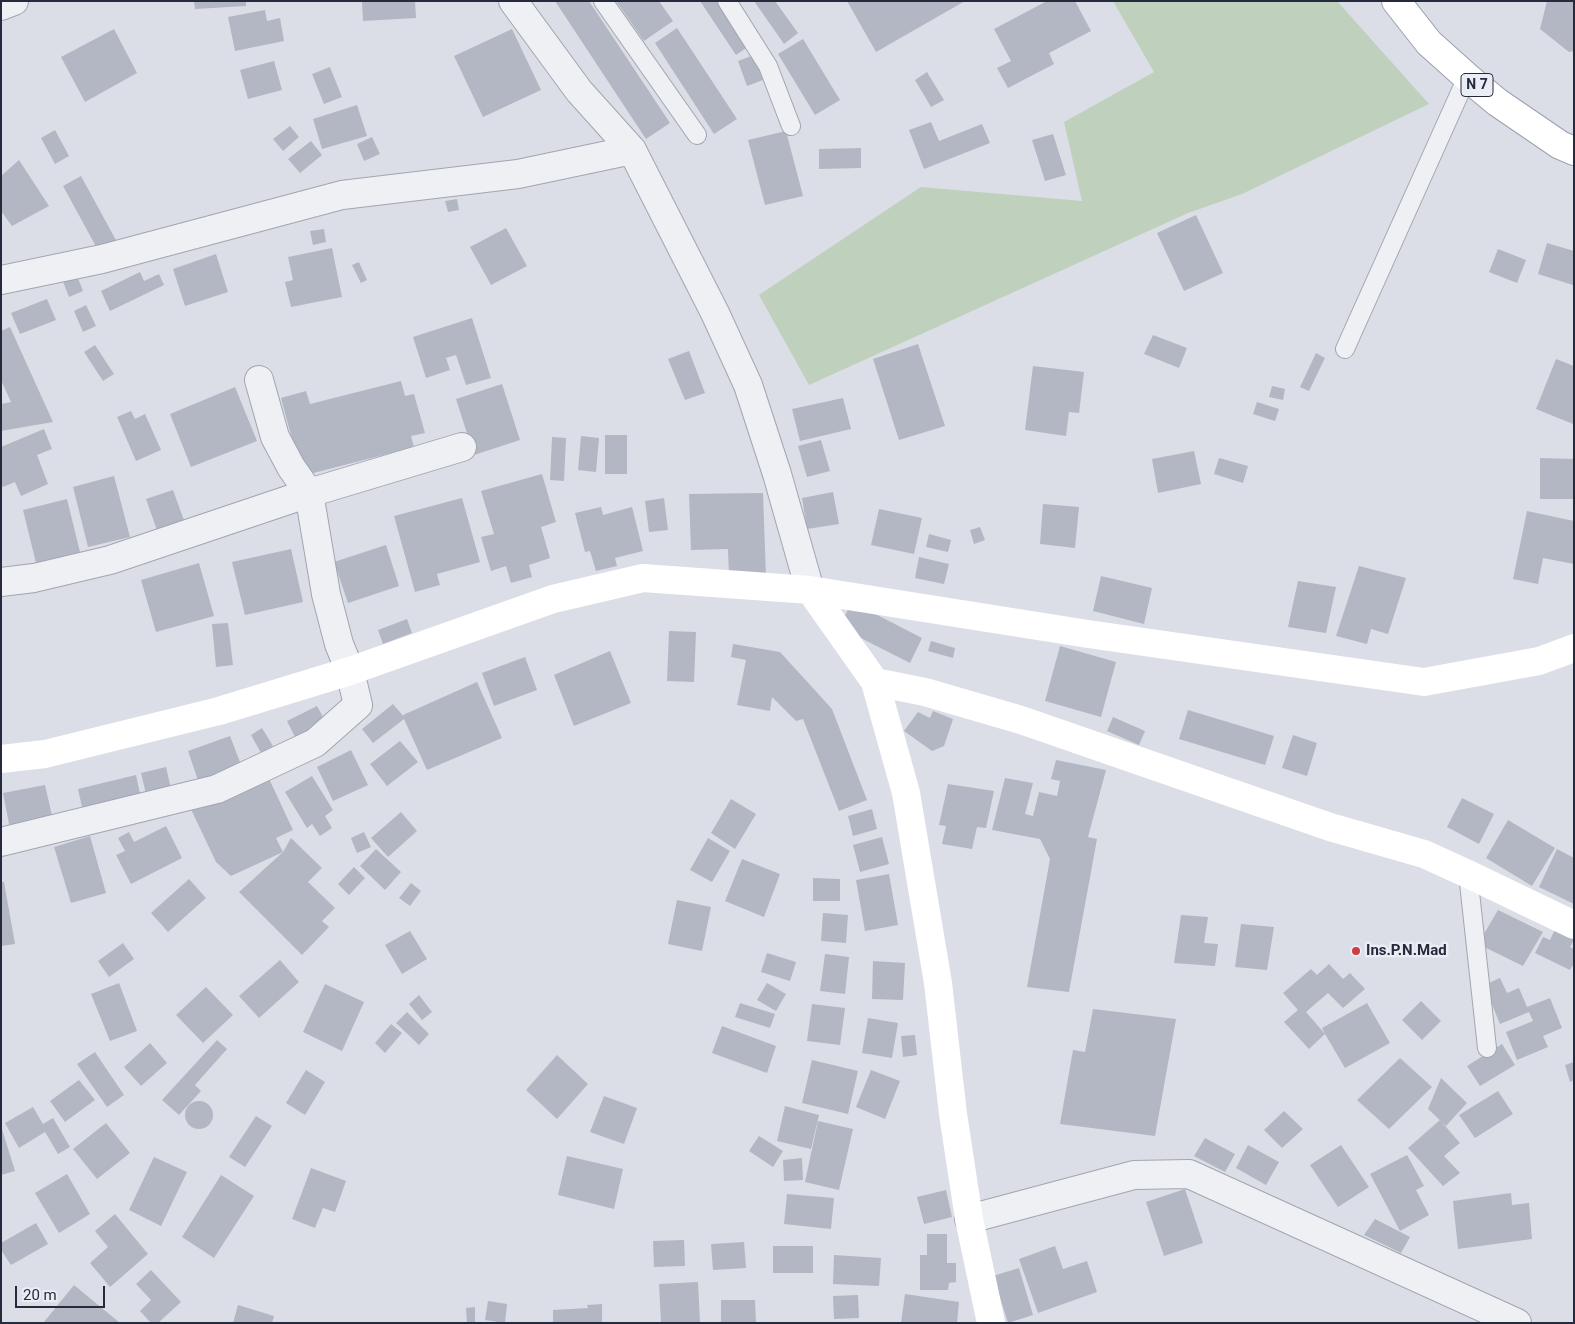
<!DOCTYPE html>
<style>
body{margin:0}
#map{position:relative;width:1575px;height:1324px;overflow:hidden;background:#dbdee6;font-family:Roboto,sans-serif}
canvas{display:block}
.frame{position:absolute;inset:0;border:2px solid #252b3c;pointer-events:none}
.scale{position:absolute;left:15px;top:1286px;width:90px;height:22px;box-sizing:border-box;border:2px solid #252b3c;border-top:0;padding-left:6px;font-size:15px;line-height:18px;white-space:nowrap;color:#252b3c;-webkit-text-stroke:4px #ebedf4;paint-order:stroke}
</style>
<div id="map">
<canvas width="1575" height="1324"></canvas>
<div class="frame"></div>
<div class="scale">20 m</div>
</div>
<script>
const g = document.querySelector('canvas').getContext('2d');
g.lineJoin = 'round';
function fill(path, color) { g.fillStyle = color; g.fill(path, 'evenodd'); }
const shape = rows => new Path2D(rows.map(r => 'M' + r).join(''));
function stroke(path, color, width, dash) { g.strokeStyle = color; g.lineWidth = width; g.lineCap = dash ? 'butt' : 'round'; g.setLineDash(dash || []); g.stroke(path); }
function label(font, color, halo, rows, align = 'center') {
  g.font = font + ' Roboto,sans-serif'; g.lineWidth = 5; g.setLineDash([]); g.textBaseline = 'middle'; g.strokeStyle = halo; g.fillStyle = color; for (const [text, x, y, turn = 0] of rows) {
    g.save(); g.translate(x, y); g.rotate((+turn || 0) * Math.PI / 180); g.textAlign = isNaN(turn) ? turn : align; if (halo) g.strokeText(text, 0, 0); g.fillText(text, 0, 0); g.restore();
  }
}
const green = shape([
 [1113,1,1337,1,1429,104,1242,194,1188,213,809,385,759,295,921,187,1082,201,1064,122,1154,72]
]);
const building = shape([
 [194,1,246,1,246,6,195,9],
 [362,1,415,1,416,18,363,21],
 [555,1,589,1,670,123,646,139],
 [616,1,659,1,673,21,644,41],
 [700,1,719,1,749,46,736,55],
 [754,1,775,1,798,33,784,44],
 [847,1,965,1,876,52],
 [1047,1,1075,1,1091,31,1049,53,1054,64,1008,88,997,68,1011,61,994,29],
 [1547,1,1574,1,1574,51,1569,52,1540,29],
 [265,10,267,21,280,18,284,41,235,51,228,17],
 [677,28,737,119,714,134,655,43],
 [114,29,137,73,85,102,61,57],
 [512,29,541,90,483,117,454,56],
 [803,39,840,100,815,115,778,54],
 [754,55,763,80,747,86,738,61],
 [274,61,282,90,248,99,240,70],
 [330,67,342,97,324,104,312,74],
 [927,72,944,100,931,107,915,80],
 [357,105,367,136,322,149,313,119],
 [931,122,939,141,982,124,990,143,924,169,909,130],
 [290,126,299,137,283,151,273,139],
 [55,130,69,156,55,164,41,138],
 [786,131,803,196,765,205,748,140],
 [1053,134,1066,175,1045,181,1032,140],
 [372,137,380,154,364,161,357,144],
 [311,141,322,155,300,173,288,159],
 [861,148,861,168,819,169,819,149],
 [19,160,49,206,12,226,1,211,1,176],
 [81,176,117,242,99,252,63,186],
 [457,199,459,210,448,212,445,201],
 [1196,215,1223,273,1184,291,1157,233],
 [506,228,527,266,491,285,470,247],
 [324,229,326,242,313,245,310,231],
 [1547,243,1574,251,1573,285,1538,274],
 [332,248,342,297,291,307,285,282,293,280,288,257],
 [1498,249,1526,260,1517,283,1489,272],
 [216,254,228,292,185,306,173,269],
 [359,262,367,280,361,283,352,265],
 [140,272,144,281,159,274,164,285,110,311,101,291],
 [76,273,83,291,69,297,62,279],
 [47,299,56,320,20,334,11,313],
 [86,305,96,326,83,332,74,311],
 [472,318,491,378,466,385,456,355,446,358,450,370,426,378,413,337],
 [10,327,53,422,1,431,1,404,11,402,1,380,1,331],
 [1153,335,1187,348,1179,368,1144,354],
 [918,344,945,426,899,440,873,359],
 [95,345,114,374,103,381,84,352],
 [689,351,705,393,685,400,668,359],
 [1316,353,1325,358,1309,391,1300,387],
 [1556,359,1574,366,1573,424,1536,409],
 [1033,366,1084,372,1079,413,1069,412,1066,436,1025,430],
 [401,381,405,396,414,394,425,433,411,436,414,447,302,476,281,398,306,391,310,404],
 [502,384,520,440,474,455,456,399],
 [1272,386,1285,389,1283,400,1269,397],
 [235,387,257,441,191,467,170,414],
 [843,398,851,429,800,441,792,409],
 [1257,402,1279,409,1275,421,1253,414],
 [131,411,135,419,145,414,161,450,136,461,117,417],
 [44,429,52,449,37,455,48,484,21,496,15,482,3,487,1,483,1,447],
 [605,435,627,435,627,474,605,474],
 [581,436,599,438,596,472,578,470],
 [552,437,566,438,564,481,550,480],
 [821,440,830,471,807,477,798,446],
 [1194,451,1201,484,1158,493,1152,459],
 [1219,458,1248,466,1243,483,1214,474],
 [1540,458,1574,459,1574,499,1540,499],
 [542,474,556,522,541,527,550,558,529,565,532,577,511,583,506,566,491,571,481,537,494,534,481,491],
 [114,476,130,537,88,547,73,487],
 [173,490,185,523,158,533,146,499],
 [833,492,839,524,807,529,802,498],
 [763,493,766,577,729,577,728,549,691,550,689,494],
 [462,498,480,562,437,574,440,585,415,592,394,516],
 [664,498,668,530,649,532,645,501],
 [67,499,80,552,36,563,23,510],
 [1043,504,1079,507,1075,548,1040,544],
 [601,507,603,515,632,507,643,551,615,558,617,566,596,571,590,551,585,552,575,513],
 [879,509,922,518,914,554,871,545],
 [1527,511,1574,521,1574,564,1543,558,1538,584,1513,579],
 [980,527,985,540,974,544,970,530],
 [929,534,951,540,948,552,926,547],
 [386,545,399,586,348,603,334,562],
 [291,549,303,602,245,615,232,562],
 [919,557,949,564,944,584,915,578],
 [199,563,214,616,156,632,141,580],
 [1359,566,1406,578,1388,634,1371,629,1367,644,1336,636],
 [1101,576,1152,588,1144,624,1093,611],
 [1298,581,1336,587,1326,633,1288,627],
 [852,602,922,638,910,663,839,627],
 [407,619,412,633,383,644,378,630],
 [228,623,233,665,216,667,212,624],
 [669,631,696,632,694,682,667,681],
 [931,641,955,648,953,658,928,651],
 [733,644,780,652,832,709,867,800,839,811,803,719,796,721,772,697,770,711,737,705,746,660,731,657],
 [1060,646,1116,662,1101,717,1045,701],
 [610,651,631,703,574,726,554,675],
 [525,657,537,690,494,706,482,673],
 [477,682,502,738,427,770,404,719,373,743,362,729,393,704,404,717,403,715],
 [317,706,328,726,297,741,287,721],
 [1188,710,1274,736,1265,765,1179,739],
 [933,711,953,719,944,746,932,751,904,731,918,712,930,718],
 [1113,717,1145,731,1139,745,1107,731],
 [262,728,273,746,261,753,251,735],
 [1293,735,1317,743,1307,776,1282,768],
 [230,736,243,770,200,786,188,751],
 [400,741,418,762,387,786,370,764],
 [351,750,368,785,333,801,317,767],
 [1056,760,1106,770,1088,837,1097,839,1069,992,1027,987,1050,859,1040,839,992,830,1005,778,1033,783,1025,814,1033,816,1039,792,1057,796,1060,781,1051,779],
 [166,767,172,793,147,798,141,773],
 [264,768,293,830,276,838,283,852,291,838,322,868,308,882,335,908,322,921,329,927,302,955,239,892,283,852,231,876,216,862,188,803],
 [136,775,142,803,84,816,78,789],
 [312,776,333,810,325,816,332,828,320,836,312,824,307,828,285,792],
 [948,784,994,791,986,828,977,827,972,849,942,844,946,826,939,825],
 [45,785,53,820,10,829,3,793],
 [1462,798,1494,814,1479,844,1447,827],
 [731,799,756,814,735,849,711,833],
 [872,809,877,829,853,836,848,816],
 [401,812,417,831,388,857,371,838],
 [1508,820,1555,848,1532,886,1486,858],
 [166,826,182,858,131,884,116,855,125,851,118,838,129,832,134,842],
 [364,832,371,847,357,853,351,838],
 [90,836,106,893,71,903,54,847],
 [882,837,889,864,860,872,853,845],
 [708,838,730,851,712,882,690,870],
 [376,849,401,872,385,890,360,866],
 [1557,849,1574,858,1574,904,1539,887],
 [742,859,780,874,764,917,725,901],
 [354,867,365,878,349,895,338,884],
 [889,874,898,925,865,931,856,880],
 [813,878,840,879,840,901,813,901],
 [189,879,206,898,168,932,151,913],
 [1,882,4,882,15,944,1,946],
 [411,883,421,891,410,906,399,898],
 [677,900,711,907,702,951,668,944],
 [1498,910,1543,932,1523,966,1478,944],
 [823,913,848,915,846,943,821,941],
 [1181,915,1208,917,1204,943,1218,944,1215,966,1174,963],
 [1241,924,1274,927,1267,970,1235,967],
 [1556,927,1574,935,1574,940,1570,947,1574,949,1574,963,1570,970,1535,953,1543,937,1550,940],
 [410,931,427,959,402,974,385,945],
 [123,943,134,959,109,977,98,961],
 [767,953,796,962,790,981,761,972],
 [825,954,849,957,845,994,820,991],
 [280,960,299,982,259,1018,239,996],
 [873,961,905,963,903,1000,872,999],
 [1329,964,1343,979,1350,973,1365,989,1343,1008,1328,993,1306,1012,1325,1034,1322,1028,1367,1003,1390,1043,1345,1068,1325,1034,1309,1049,1284,1022,1298,1010,1283,993,1311,969,1317,975],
 [1500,978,1507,993,1519,988,1527,1007,1550,998,1562,1028,1543,1036,1548,1047,1517,1060,1506,1032,1533,1021,1529,1012,1500,1024,1484,985],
 [119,983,137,1031,110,1041,91,994],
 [767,983,786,994,776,1011,757,1000],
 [325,984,364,1002,342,1051,303,1032],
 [206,987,233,1015,203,1043,176,1015],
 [419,995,432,1012,422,1020,409,1004],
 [1421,1001,1441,1021,1422,1040,1402,1020],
 [740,1003,775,1014,770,1028,735,1017],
 [812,1004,845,1008,840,1045,807,1041],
 [1093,1009,1176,1019,1155,1136,1060,1124,1073,1050,1085,1052],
 [407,1012,429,1034,419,1045,396,1023],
 [868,1018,898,1023,892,1058,862,1053],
 [391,1024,402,1033,385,1053,375,1043],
 [722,1026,776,1046,767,1073,712,1053],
 [915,1035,917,1055,903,1057,901,1036],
 [217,1040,227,1049,195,1085,201,1091,179,1115,162,1100],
 [150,1043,167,1063,141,1086,124,1067],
 [1502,1044,1515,1065,1480,1086,1467,1066],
 [95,1052,124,1095,107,1107,77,1064],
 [557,1055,588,1084,557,1119,526,1090],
 [1400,1058,1432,1087,1389,1129,1357,1100],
 [812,1060,858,1071,848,1114,802,1103],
 [1574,1062,1574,1080,1570,1082,1565,1065],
 [306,1070,325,1082,305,1115,286,1103],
 [871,1070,900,1081,885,1119,856,1107],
 [1441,1078,1467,1103,1446,1126,1428,1109],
 [79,1080,95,1100,65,1122,50,1101],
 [1498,1091,1513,1114,1475,1138,1459,1115],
 [604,1096,637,1108,624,1144,590,1132],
 '185 1115a14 14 0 1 1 28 0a14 14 0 1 1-28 0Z',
 [785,1106,819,1115,811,1149,777,1141],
 [33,1107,43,1124,53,1118,70,1147,58,1154,45,1132,19,1148,5,1123],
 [1284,1111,1303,1129,1282,1148,1264,1130],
 [256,1116,272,1126,245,1167,229,1157],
 [1440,1120,1460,1143,1444,1156,1460,1173,1443,1186,1408,1148],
 [818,1121,853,1129,839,1190,805,1182],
 [106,1123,130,1153,97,1179,73,1149],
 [1,1126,15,1171,1,1175],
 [759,1136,783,1151,773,1167,749,1151],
 [1205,1138,1235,1154,1225,1172,1194,1156],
 [1248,1145,1279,1162,1266,1185,1236,1168],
 [1341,1145,1369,1187,1338,1207,1310,1165],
 [1407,1155,1424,1186,1416,1190,1429,1215,1400,1231,1370,1174],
 [567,1156,623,1169,614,1209,558,1195],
 [154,1157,187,1172,161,1226,129,1210],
 [802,1158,803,1180,784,1181,783,1160],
 [311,1168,346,1181,335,1212,323,1208,315,1228,292,1219],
 [67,1174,90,1214,59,1233,35,1193],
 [221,1175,254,1196,214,1258,182,1237],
 [1185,1189,1203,1243,1164,1256,1146,1202],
 [946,1190,952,1217,924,1224,917,1197],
 [1511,1193,1512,1205,1529,1203,1532,1239,1458,1249,1453,1201],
 [787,1194,834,1198,831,1229,784,1224],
 [115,1214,148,1254,110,1287,90,1263,108,1247,95,1231],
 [1375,1219,1410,1237,1401,1253,1364,1235],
 [36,1223,48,1244,11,1265,1,1250,1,1243],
 [927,1234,947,1234,947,1263,956,1263,956,1282,949,1283,948,1290,920,1290,920,1255,927,1255],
 [684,1240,685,1266,654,1267,653,1241],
 [744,1242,746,1268,713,1270,711,1244],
 [773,1246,813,1246,813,1273,773,1273],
 [1055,1246,1063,1269,1087,1261,1097,1292,1038,1313,1019,1259],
 [834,1255,881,1258,879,1286,833,1284],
 [1019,1268,1033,1315,1008,1323,993,1276],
 [151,1270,181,1302,158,1323,151,1323,140,1311,151,1300,136,1284],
 [698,1282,700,1323,661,1323,659,1284],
 [74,1285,120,1323,45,1323,44,1322],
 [905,1294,959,1302,957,1323,901,1323],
 [858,1295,859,1318,834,1319,833,1296],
 [721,1300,755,1300,756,1323,721,1323],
 [488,1301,507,1304,505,1323,485,1320],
 [602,1304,602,1323,553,1323,553,1310,588,1308,587,1305],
 [238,1305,274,1316,272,1323,233,1323],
 [475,1307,475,1323,467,1323,466,1308]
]);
const lane = shape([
 [603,1,697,135],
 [727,1,768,66,791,126],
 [1345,349,1467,77],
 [1468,874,1487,1048]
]);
const street = shape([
 [513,1,579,91,632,150,715,313,748,385,777,474,810,590],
 [1,6,14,1],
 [1,280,102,259,342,195,518,174,632,150],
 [1,582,34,578,110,560,309,493,462,447],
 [1,842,217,789,315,743,358,705,350,671,339,644,326,594,309,493,291,467,275,437,259,380],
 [969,1219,1134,1175,1189,1174,1517,1323]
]);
const secondary = shape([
 [810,590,875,682,906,793,938,983,953,1114,969,1219,991,1323],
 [875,682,925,692,1021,720,1330,827,1424,854,1468,874,1574,925],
 [1,759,45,754,219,711,350,671,553,599,643,578,810,590,1088,634,1424,682,1539,661,1574,648]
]);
const primary = shape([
 [1396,1,1429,43,1467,77,1497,102,1560,145,1574,151]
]);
const markers = [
 [1356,951,5,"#cd3e44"]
];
const shields = [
 [1477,85,32]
];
const shieldNames = [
 ["N 7",1477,85]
];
const poiNames = [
 ["Ins.P.N.Mad",1366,951]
];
fill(green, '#bfd0bd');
fill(building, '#b3b7c3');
stroke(lane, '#a1a5b0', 20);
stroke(street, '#a1a5b0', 30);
stroke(primary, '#9ba1b2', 30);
stroke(lane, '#eef0f4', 18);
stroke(street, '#eef0f4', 28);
stroke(secondary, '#fff', 28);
stroke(primary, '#fff', 28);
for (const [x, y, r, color] of markers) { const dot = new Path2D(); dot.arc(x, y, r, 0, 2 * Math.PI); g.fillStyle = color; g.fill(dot); stroke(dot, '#ebedf4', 2); }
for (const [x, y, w] of shields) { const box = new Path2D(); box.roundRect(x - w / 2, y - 11.5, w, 23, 4); g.fillStyle = '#ebedf4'; g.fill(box); stroke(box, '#252b3c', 1); }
label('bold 14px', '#252b3c', null, shieldNames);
label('bold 15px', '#252b3c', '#ebedf4', poiNames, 'left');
</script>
